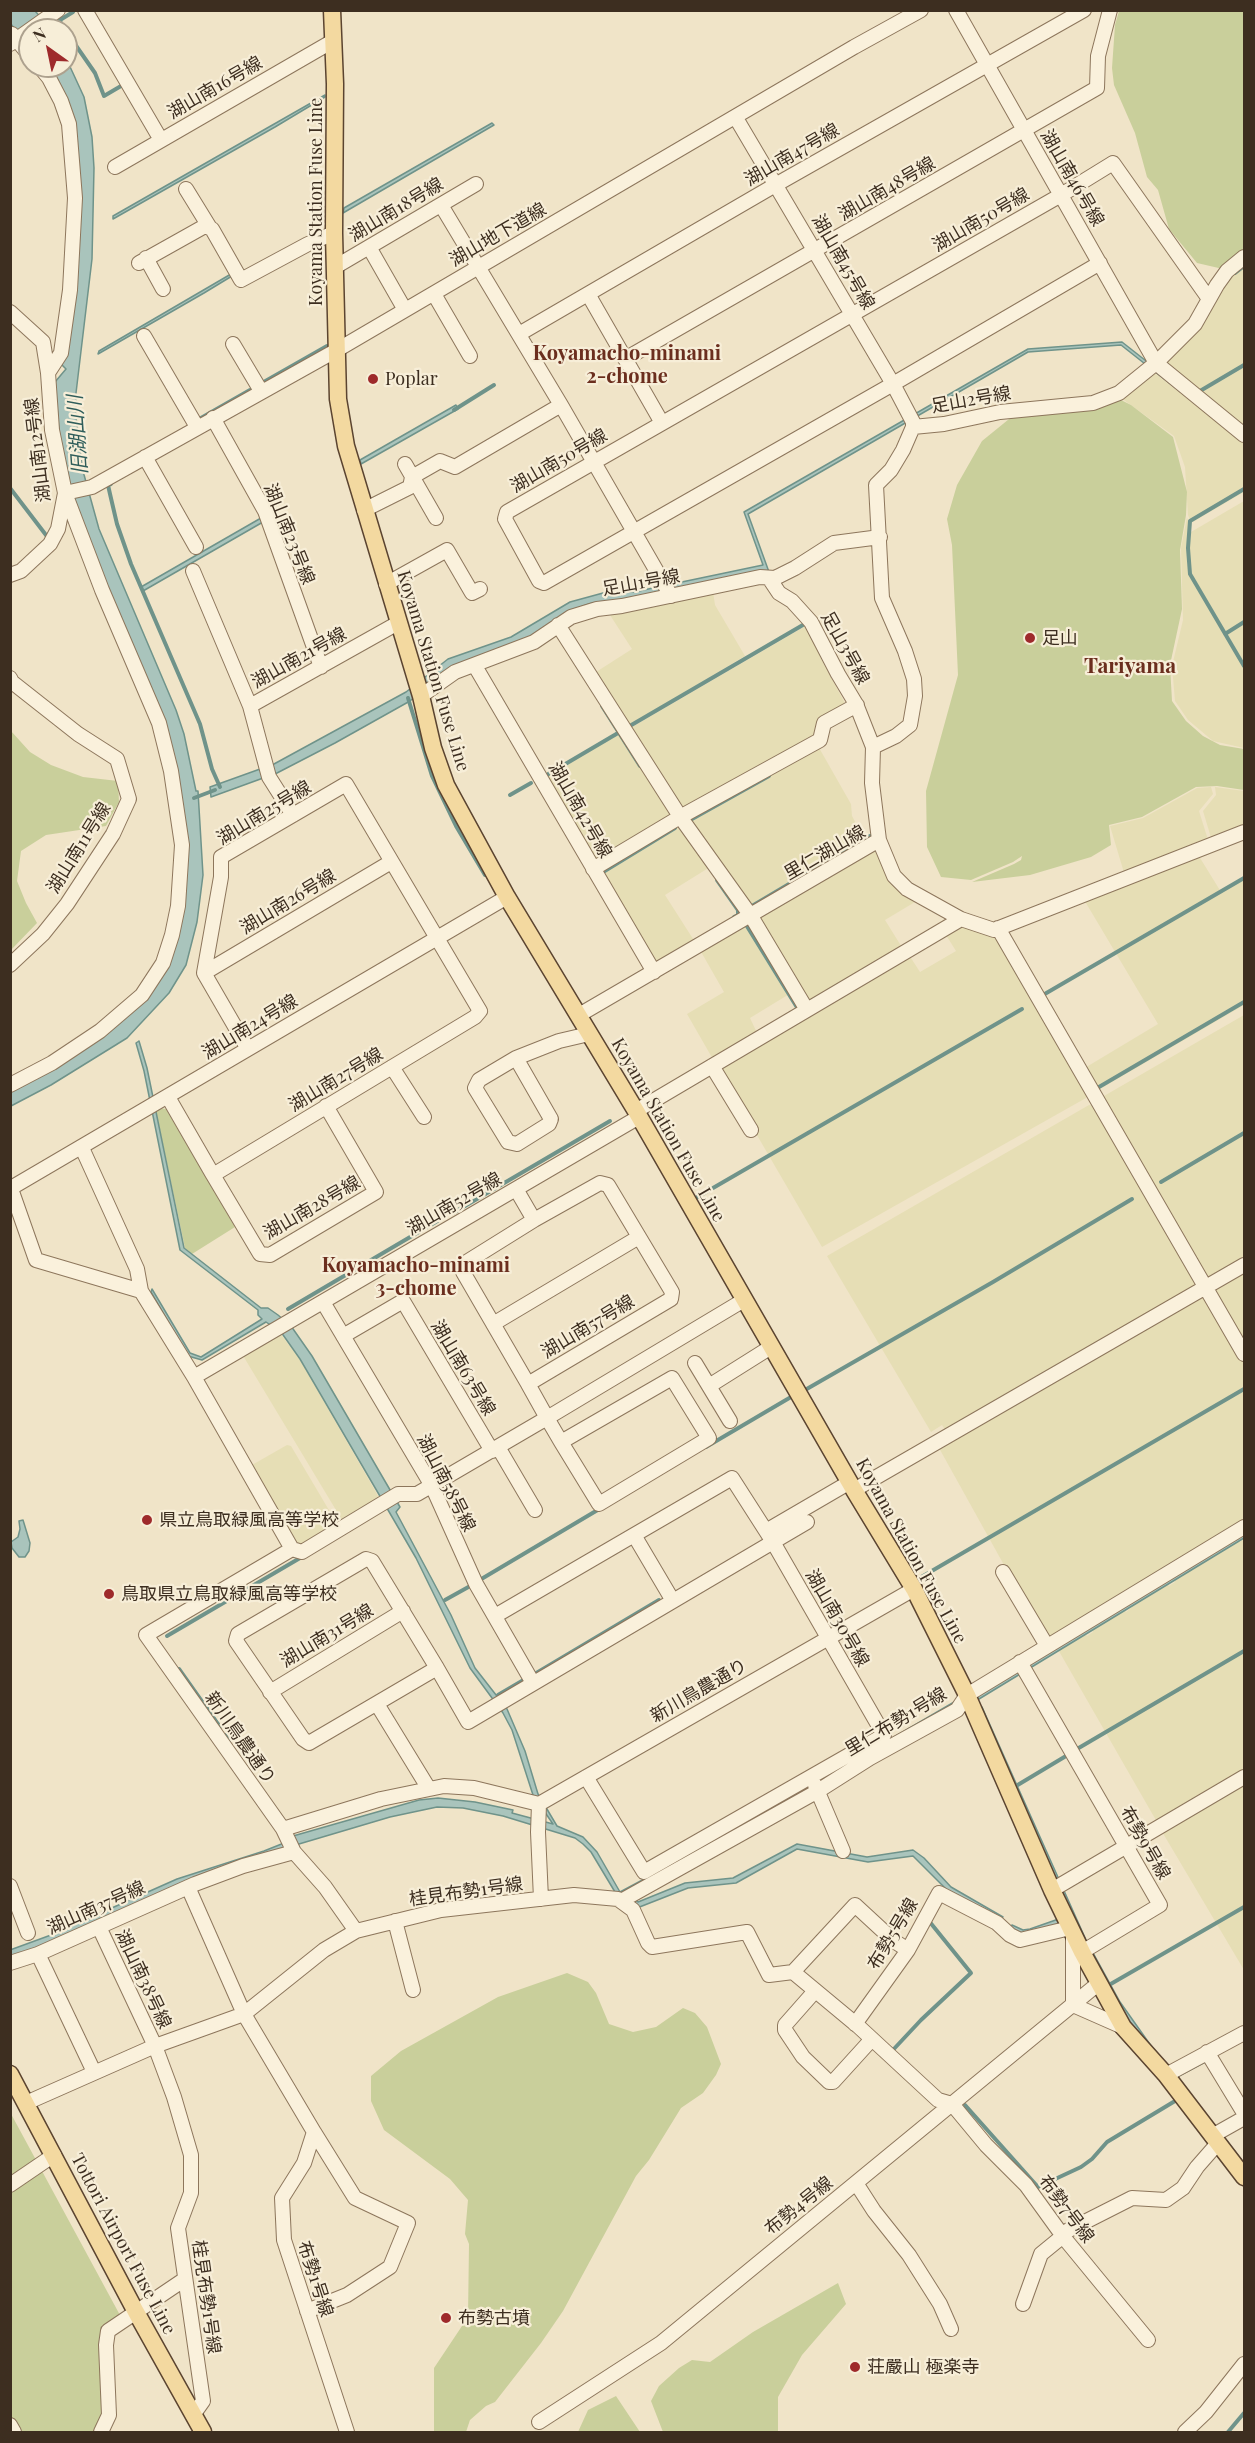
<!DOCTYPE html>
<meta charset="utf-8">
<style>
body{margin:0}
#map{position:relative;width:1255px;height:2443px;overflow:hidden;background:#f0e4c8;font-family:"Playfair Display",serif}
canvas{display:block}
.frame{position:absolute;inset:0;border:12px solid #3d2e20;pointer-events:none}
.north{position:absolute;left:18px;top:18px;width:60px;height:60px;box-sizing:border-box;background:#f7eed8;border:2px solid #ada18e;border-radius:50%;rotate:327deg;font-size:16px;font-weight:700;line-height:24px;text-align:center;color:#3d2e20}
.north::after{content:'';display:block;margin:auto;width:21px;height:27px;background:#9e2a2b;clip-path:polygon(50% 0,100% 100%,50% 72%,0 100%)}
</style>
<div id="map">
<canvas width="1255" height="2443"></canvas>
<div class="frame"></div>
<div class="north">N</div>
</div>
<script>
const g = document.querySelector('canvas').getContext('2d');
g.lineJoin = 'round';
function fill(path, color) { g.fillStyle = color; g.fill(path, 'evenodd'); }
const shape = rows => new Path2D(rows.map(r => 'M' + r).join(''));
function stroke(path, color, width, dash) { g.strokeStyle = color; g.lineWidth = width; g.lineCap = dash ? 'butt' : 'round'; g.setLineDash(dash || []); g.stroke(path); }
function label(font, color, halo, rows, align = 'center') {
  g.font = font + ' "Playfair Display","Noto Sans JP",serif'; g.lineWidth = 4.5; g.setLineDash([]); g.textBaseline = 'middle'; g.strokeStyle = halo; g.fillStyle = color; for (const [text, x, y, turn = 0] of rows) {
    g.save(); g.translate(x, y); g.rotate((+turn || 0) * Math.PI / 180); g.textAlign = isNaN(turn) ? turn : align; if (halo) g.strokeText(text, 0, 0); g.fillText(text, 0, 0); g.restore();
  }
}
const farmland = shape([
 [1244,263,1244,428,1164,364,1166,359,1201,328,1231,274],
 [1152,371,1244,443,1244,492,1191,523,1188,515,1185,467,1174,436,1121,398],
 [1244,501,1244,663,1190,571,1244,667,1244,748,1213,741,1188,720,1175,701,1172,666,1183,620,1181,548,1187,517,1191,532],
 [713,592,715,605,745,656,626,727,593,674,632,649,608,612],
 [809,624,826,652,820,657,847,707,817,723,816,738,685,813,627,730],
 [620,733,673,813,671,819,597,864,545,776],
 [818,746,851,804,852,816,866,842,754,907,748,907,689,822,690,817],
 [1211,787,1213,794,1199,811,1209,843,1125,876,1110,826,1143,818,1197,788],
 [1215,787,1244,791,1244,829,1212,841,1203,811,1216,795],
 [677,825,681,826,710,867,665,895,695,942,657,964,601,871],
 [873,849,877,849,920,899,885,920,903,949,807,1002,757,916],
 [1197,853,1221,892,1244,879,1244,1005,1100,1089,1093,1088,1083,1069,1158,1024,1083,898],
 [747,922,791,993,750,1018,758,1035,714,1061,687,1014,724,992,700,950],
 [965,923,996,933,1087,1091,1086,1098,822,1247,722,1075,722,1065,909,955,920,972,956,951,946,935],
 [1244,1015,1244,1260,1210,1281,1205,1279,1102,1102,1104,1096],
 [1089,1105,1097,1106,1199,1281,1197,1288,947,1433,942,1425,931,1432,827,1256],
 [1244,1270,1244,1348,1213,1294,1215,1288],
 [1199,1296,1206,1296,1244,1362,1244,1522,1055,1636,1046,1634,1006,1564,1004,1565,939,1448],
 [280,1333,300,1360,381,1501,342,1520,242,1354],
 [287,1445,291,1446,336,1522,337,1528,300,1548,252,1465],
 [1236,1536,1240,1542,1244,1539,1244,1772,1157,1822,1056,1646,1082,1630,1087,1636,1093,1632,1090,1625,1123,1605,1126,1612,1132,1607,1129,1601,1165,1580,1169,1586,1175,1582,1171,1575],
 [1244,1782,1244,1970,1161,1830]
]);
const green = shape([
 [1119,11,1244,11,1244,252,1223,269,1197,263,1169,229,1158,190,1147,177,1135,133,1114,85,1112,68,1115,25],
 [1121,400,1131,405,1173,437,1187,492,1186,515,1180,550,1182,609,1170,665,1172,701,1186,721,1203,736,1220,745,1244,749,1244,790,1217,786,1196,787,1142,817,1109,825,1111,845,1091,857,1030,875,972,882,1014,864,1021,860,1022,856,1013,862,971,880,941,877,927,847,926,791,958,675,952,545,947,519,957,485,982,441,1014,415],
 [11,731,30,752,51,765,83,777,118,781,119,802,106,826,46,835,21,851,17,881,26,903,37,923,11,950],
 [160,1108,166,1109,235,1227,192,1254,185,1248,156,1111],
 [567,1973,588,1982,596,1993,609,2024,633,2032,656,2027,683,2008,695,2013,707,2027,721,2064,716,2075,703,2093,681,2108,649,2160,636,2176,563,2311,541,2343,495,2402,486,2406,470,2420,466,2432,434,2432,434,2368,468,2317,469,2244,465,2234,468,2200,450,2179,384,2130,371,2101,371,2076,401,2051,498,1997],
 [10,2112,121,2317,104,2327,102,2413,97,2432,11,2432],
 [838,2283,846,2304,802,2355,778,2397,778,2432,663,2432,651,2401,659,2386,679,2368,692,2360,710,2362,753,2332],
 [616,2396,640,2432,578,2432,588,2410]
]);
const water = shape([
 [10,11,35,11,49,26,50,30,30,30,30,50,11,24,10,11],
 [66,58,84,97,92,137,94,168,92,259,76,393,76,417,83,471,99,529,176,710,184,734,196,791,198,791,203,875,197,922,186,965,169,993,127,1038,51,1085,11,1106,11,1089,127,1014,175,943,178,788,91,551,61,456,55,382,66,369,61,364,77,157,44,66,66,66,66,58],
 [325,95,325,97,275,127,113,219,113,216,325,95],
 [492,123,494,125,343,213,344,208,492,123],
 [231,274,232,276,204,293,98,354,99,351,231,274],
 [1122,342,1244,438,1244,442,1121,345,1028,352,748,514,769,572,633,600,592,603,574,609,536,634,439,676,410,701,335,743,277,773,211,797,210,787,274,764,406,692,448,659,511,637,570,602,603,593,634,592,763,565,744,512,1028,349,1122,342],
 [456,405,458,409,361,464,360,460,456,405],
 [261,518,263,522,143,591,141,587,261,518],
 [139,1041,147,1068,184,1248,261,1308,268,1308,278,1315,291,1326,312,1356,400,1507,396,1512,451,1615,475,1668,507,1709,525,1751,538,1794,557,1826,583,1837,597,1852,620,1892,721,1838,1244,1533,1244,1538,979,1699,958,1706,630,1896,638,1902,685,1883,733,1878,797,1844,867,1857,913,1850,924,1858,951,1887,1003,1917,999,1920,948,1891,913,1856,868,1862,797,1849,736,1883,688,1888,637,1908,615,1892,591,1852,583,1844,575,1838,503,1816,463,1808,437,1807,390,1817,299,1844,11,1959,10,1950,51,1935,177,1879,264,1851,284,1843,293,1836,419,1800,438,1798,475,1802,513,1810,512,1813,553,1824,533,1795,512,1730,503,1713,470,1668,416,1558,300,1359,281,1332,266,1322,202,1360,188,1356,151,1292,152,1289,190,1353,201,1357,262,1319,258,1315,258,1310,180,1250,144,1071,136,1043,139,1041],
 [23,1520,30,1543,29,1551,25,1557,19,1557,12,1548,11,1542,18,1537,20,1529,19,1521,23,1520],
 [982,1707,1086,1940,1120,2002,1149,2043,1175,2075,1209,2060,1177,2077,1244,2163,1244,2168,1125,2017,1073,1921,1026,1935,1009,1929,1012,1925,1023,1930,1030,1929,1070,1915,978,1709,982,1707]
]);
const stream = shape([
 [73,12,60,20,61,24,95,73,104,96,121,86],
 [1235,273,1244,266],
 [262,383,327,346],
 [1200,391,1244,365],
 [454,410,494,385],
 [201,418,250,390],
 [111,484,108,485,110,494,117,524,131,564,200,724,212,769,220,787],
 [10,488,49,539],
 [1244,489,1190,521,1188,548,1190,574,1244,666],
 [1225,634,1244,622],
 [408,698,432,776,456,826,485,875],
 [602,706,640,766],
 [628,727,808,622],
 [545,776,618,733],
 [510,795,531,783],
 [194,798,215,790],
 [692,819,769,776],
 [603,872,675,828],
 [717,880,738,910,738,915,734,917],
 [752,906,870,836],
 [745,923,798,1009,795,1011],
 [1043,995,1244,878],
 [1099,1087,1244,1002],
 [1161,1182,1244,1133],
 [694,1199,1022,1009],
 [453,1213,610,1121],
 [288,1309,439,1220],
 [805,1390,993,1282,1132,1199],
 [706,1447,791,1397],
 [918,1579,1244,1389],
 [478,1581,601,1508],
 [445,1600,472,1585],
 [167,1636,300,1558],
 [179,1669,220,1727],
 [533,1675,659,1600],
 [498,1695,527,1678],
 [225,1735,229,1741],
 [1077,1749,1244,1651],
 [1016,1786,1066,1756],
 [1109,1985,1244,1907],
 [895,2053,892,2051,921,2020,971,1973,929,1921],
 [965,2105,1038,2187,1081,2167,1092,2159,1107,2142,1175,2101],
 [1228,2432,1244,2413]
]);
const minor = shape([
 [85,10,161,140],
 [956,10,1156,363,1244,435],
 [12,34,30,56],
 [10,44,58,10],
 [39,66,49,78,61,101,69,124,75,198,70,290,61,353,48,373],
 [736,118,893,384,913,422,913,427],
 [115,167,333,41],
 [186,189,210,228],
 [441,205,561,405,671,596],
 [369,247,405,310],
 [146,258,163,289],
 [139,263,205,226,212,229,241,280,308,244,334,233],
 [1100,263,893,384,544,583,539,581,505,519,507,512,1061,195,1113,163,1209,299],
 [335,267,476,184],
 [434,294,470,356],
 [588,294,662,423],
 [10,312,43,342,48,373,52,430,65,493,58,529,50,544,21,571,10,575],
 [519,334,777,184,1084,10],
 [144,336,197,427],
 [233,344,261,391],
 [625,359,1097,88,1098,56,1110,10],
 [213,418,265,511,321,667],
 [145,457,196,547],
 [405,464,436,518],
 [364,510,410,487,412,477,440,461,455,467,561,405],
 [193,571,250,706],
 [769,578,779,593,792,601,811,622,838,674,856,704,873,747],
 [386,584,447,550,472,593,480,589],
 [558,625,681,818,751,916,807,1010],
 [475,666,654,972],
 [10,678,12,682,78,734,117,759,129,799,113,834,67,904,43,934,10,965],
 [421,696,455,672,534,642,571,617,597,609,622,606,760,577,775,578,795,568,834,543,880,537],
 [873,747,896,736,910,725,915,696,914,679,905,651,882,598,876,485,891,470,903,450,913,427,944,424,1000,412,1093,403,1119,393,1156,363,1195,324,1217,285,1227,271,1244,257],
 [873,747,872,783,879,840],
 [293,815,269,777,250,706,398,623],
 [593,869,680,817,820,740,824,723,857,705],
 [998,928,1244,1354],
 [204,973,391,862],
 [579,1015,879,840,894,876,907,889,961,919,994,930,1244,832],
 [516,1058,551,1119,549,1124,517,1144,508,1142,475,1088,479,1080,516,1058,559,1041,589,1034],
 [712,1066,751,1130],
 [392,1067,424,1117],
 [10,1085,52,1063,100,1031,142,995,163,963,172,935,178,906,182,845,171,771,159,723,102,590,65,493,92,487,337,350,854,47,921,10],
 [168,1097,213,1175,475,1017,480,1011,346,784,221,857,221,877,204,973,248,1049],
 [636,1111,961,919],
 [82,1148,137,1269,141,1291],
 [213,1175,260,1254,270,1255,376,1192,326,1106],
 [10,1186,36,1260,141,1291,194,1377,292,1549,146,1635,283,1829,381,1799,444,1786,474,1788,539,1804,914,1589],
 [11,1188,507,897],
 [516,1189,534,1220,465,1263,463,1272,528,1384,671,1299,672,1292,608,1185,600,1183,534,1220],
 [323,1302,432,1486,476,1584,533,1683],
 [493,1324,639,1237],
 [343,1336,403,1301,492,1451],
 [695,1363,730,1421],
 [194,1377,639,1117],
 [528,1384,547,1418,744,1300],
 [709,1386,771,1347],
 [498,1447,535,1510],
 [854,1490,1244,1265],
 [766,1531,850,1482],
 [292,1549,302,1552,398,1494,417,1494,547,1418,561,1442,599,1504,709,1438,672,1378,561,1442],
 [1003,1572,1047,1646],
 [673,1601,634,1535,732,1478,773,1542,807,1522],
 [495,1616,634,1535],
 [1020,1662,1160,1905,1082,1952],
 [437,1668,309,1743,303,1739,236,1641,238,1634,366,1559,372,1561,437,1668,468,1722,773,1542,884,1735,644,1872,586,1777],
 [270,1692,403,1611],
 [377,1704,429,1789],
 [815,1785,843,1851],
 [539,1804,538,1832,541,1899],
 [283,1829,294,1852,325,1887,356,1931],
 [10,1886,28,1933],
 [188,1887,244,2014,314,2132,304,2163,282,2198,284,2240,347,2432],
 [1052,1890,1244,1777],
 [621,1901,818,1791,870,1758,957,1710,967,1695,1244,1527],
 [395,1921,413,1990],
 [99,1927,155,2046,174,2097,191,2155,191,2193,178,2228,203,2401,193,2415],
 [38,1954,94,2072],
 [10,1963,38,1954,195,1884,243,1866,294,1852],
 [793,1972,855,1905,894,1941,908,1950],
 [815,1991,785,2025,785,2030,803,2057,829,2082,833,2082,872,2039],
 [1073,2005,1073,1938],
 [1073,2005,1123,2027],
 [855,2024,908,1950,939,1893,997,1923,1010,1935,1020,1940,1070,1928],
 [1207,2052,1244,2113],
 [1166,2075,1244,2033],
 [26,2103,155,2046,244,2014,324,1950,356,1931,441,1910,574,1895,618,1899,633,1910,648,1943,652,1947,747,1932,769,1975,793,1972,858,2026,938,2100,952,2104,986,2145,1026,2185,1065,2239,1148,2340],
 [1212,2136,1244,2118],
 [856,2183,874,2211,909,2255,940,2304,951,2329],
 [10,2185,54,2155],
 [1061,2234,1132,2198,1166,2200,1183,2188,1197,2167,1218,2143],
 [1023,2304,1041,2254,1063,2236],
 [307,2311,347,2295,390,2267,408,2223,355,2198,314,2132],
 [539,2422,661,2343,1099,1983],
 [10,2425,14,2432],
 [101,2432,109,2415,106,2345,108,2331,185,2279],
 [1185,2432,1206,2412,1244,2364]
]);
const major = shape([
 [332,10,335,84,334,233,338,399,346,446,421,696,433,748,446,785,507,897,636,1111,854,1490,914,1589,967,1695,1052,1890,1082,1952,1123,2027,1166,2075,1244,2177],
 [10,2074,136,2312,203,2432]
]);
const markers = [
 [373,379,6,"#9e2a2b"],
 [1030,638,6,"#9e2a2b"],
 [147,1520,6,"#9e2a2b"],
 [109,1594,6,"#9e2a2b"],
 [446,2318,6,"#9e2a2b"],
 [855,2367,6,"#9e2a2b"]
];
const streetNames = [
 ["湖山南16号線",215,88,-30],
 ["湖山南47号線",792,155,-30],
 ["湖山南46号線",1072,178,60],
 ["湖山南48号線",887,189,-30],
 ["Koyama Station Fuse Line",316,202,-90],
 ["湖山南18号線",396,210,-31],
 ["湖山南50号線",981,220,-30],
 ["湖山地下道線",498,235,-30],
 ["湖山南45号線",843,262,60],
 ["足山2号線",971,400,-10],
 ["湖山南12号線",38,450,-97],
 ["湖山南50号線",559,461,-30],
 ["湖山南23号線",289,534,68],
 ["足山1号線",641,583,-10],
 ["足山3号線",845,648,61],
 ["湖山南21号線",299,658,-29],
 ["Koyama Station Fuse Line",433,671,73],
 ["湖山南42号線",580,810,60],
 ["湖山南25号線",264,813,-31],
 ["湖山南11号線",79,848,-58],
 ["里仁湖山線",825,853,-30],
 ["湖山南26号線",288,902,-31],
 ["湖山南24号線",250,1027,-31],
 ["湖山南27号線",336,1080,-31],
 ["Koyama Station Fuse Line",668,1130,60],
 ["湖山南52号線",454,1204,-30],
 ["湖山南28号線",312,1208,-30],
 ["湖山南57号線",588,1327,-31],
 ["湖山南63号線",463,1368,59],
 ["湖山南58号線",446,1483,63],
 ["Koyama Station Fuse Line",911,1551,61],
 ["湖山南30号線",837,1618,60],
 ["湖山南31号線",327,1636,-31],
 ["新川鳥農通り",699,1691,-30],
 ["里仁布勢1号線",896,1722,-31],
 ["新川鳥農通り",240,1738,55],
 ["布勢9号線",1145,1843,60],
 ["桂見布勢1号線",466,1892,-8],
 ["湖山南37号線",96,1908,-24],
 ["布勢5号線",893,1934,-59],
 ["湖山南38号線",143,1979,65],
 ["布勢4号線",799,2206,-39],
 ["布勢7号線",1066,2209,53],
 ["Tottori Airport Fuse Line",123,2244,62],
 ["布勢1号線",315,2279,72],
 ["桂見布勢1号線",206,2297,82]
];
const poiNames = [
 ["Poplar",385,379],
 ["足山",1042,638],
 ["県立鳥取緑風高等学校",159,1520],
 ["鳥取県立鳥取緑風高等学校",121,1594],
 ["布勢古墳",458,2318],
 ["荘嚴山 極楽寺",867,2367]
];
const neighbourhoodNames = [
 ["Koyamacho-minami",627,354],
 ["2-chome",627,377],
 ["Koyamacho-minami",416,1266],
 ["3-chome",416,1289]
];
const waterNames = [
 ["旧湖山川",78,435,-94]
];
const quarterNames = [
 ["Tariyama",1130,666]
];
fill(farmland, '#e6deb5');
fill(green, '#c9cf9b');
fill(water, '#a9c4bc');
stroke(water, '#6f938a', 1.5);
stroke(stream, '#6f938a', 4);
stroke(minor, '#8d765c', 16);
stroke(major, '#5b4430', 19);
stroke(minor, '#faf1dc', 14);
stroke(major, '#f3d9a0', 16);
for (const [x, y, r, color] of markers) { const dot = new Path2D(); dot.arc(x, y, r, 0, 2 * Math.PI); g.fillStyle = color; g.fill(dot); stroke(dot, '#f7eed8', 2); }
label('18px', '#3d2e20', '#f7eed8', streetNames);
label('18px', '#3d2e20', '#f7eed8', poiNames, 'left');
label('bold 20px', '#6b2e1e', '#f7eed8', neighbourhoodNames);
label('italic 20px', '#2f5d5a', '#f7eed8', waterNames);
label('bold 21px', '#6b2e1e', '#f7eed8', quarterNames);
</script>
